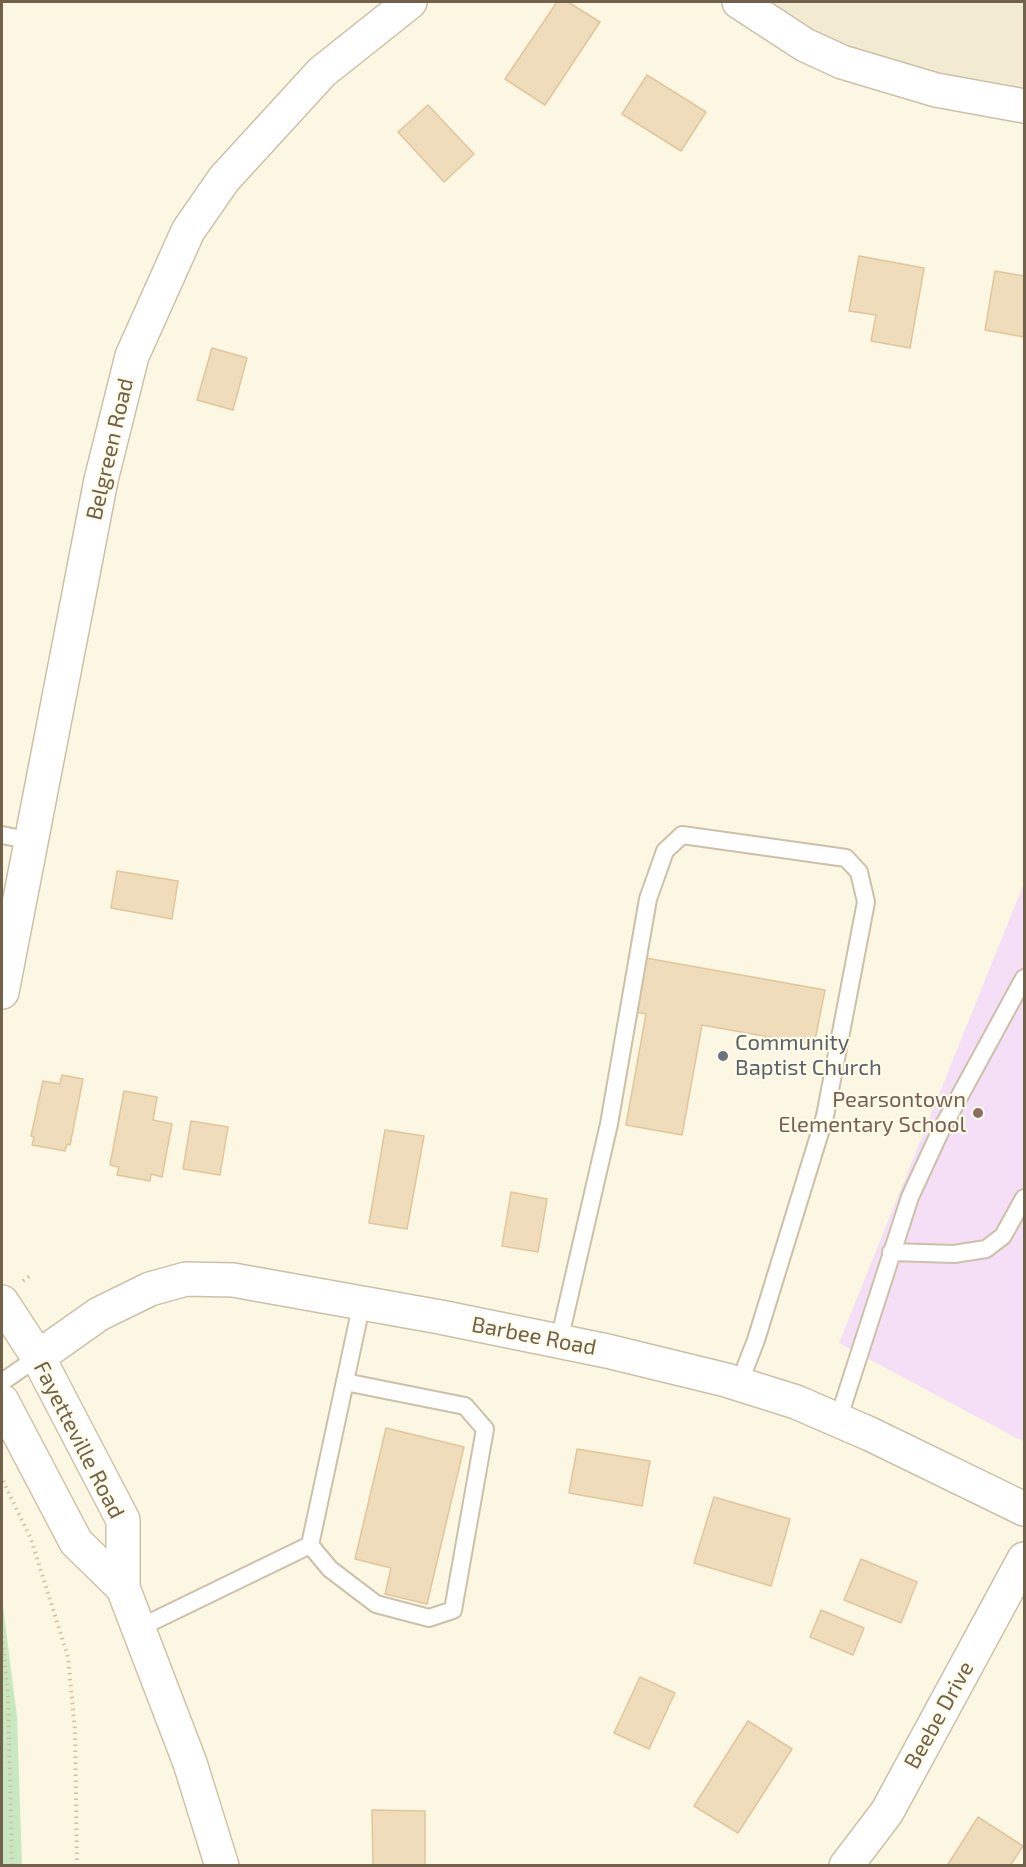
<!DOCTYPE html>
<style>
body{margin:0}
#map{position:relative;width:1026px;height:1867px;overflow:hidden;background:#fbf7e2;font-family:"Exo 2",sans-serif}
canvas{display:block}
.frame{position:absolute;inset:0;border:3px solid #72614a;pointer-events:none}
</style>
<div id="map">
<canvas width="1026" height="1867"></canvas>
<div class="frame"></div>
</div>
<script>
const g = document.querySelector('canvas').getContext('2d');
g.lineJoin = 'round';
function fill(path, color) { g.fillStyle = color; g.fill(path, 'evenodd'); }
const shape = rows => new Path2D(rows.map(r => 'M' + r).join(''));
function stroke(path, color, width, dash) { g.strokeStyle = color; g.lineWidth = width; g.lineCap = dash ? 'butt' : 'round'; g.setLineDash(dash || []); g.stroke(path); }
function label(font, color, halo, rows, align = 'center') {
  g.font = font + ' "Exo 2",sans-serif'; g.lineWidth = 4.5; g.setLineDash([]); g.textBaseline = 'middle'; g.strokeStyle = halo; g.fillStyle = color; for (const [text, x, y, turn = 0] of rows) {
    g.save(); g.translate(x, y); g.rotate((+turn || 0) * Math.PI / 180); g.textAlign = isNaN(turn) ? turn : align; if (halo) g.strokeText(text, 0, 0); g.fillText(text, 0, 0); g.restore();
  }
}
const residential = shape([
 [740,2,1024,2,1024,96,872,74]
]);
const education = shape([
 [1024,883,1024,1442,839,1343]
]);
const green = shape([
 [2,1598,17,1717,22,1865,2,1865]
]);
const building = shape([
 [557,2,568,2,600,22,545,105,505,79,557,2],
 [647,75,706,112,681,151,622,114,647,75],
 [428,105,474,154,444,182,398,132,428,105],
 [859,256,924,268,910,348,871,341,876,315,849,311,859,256],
 [995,271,1024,276,1024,337,985,330,995,271],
 [212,348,247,358,233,410,197,400,212,348],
 [117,871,178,881,172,919,111,908,117,871],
 [646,958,825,990,814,1045,702,1025,682,1135,626,1125,646,1014,636,1012,646,958],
 [62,1075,83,1079,70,1145,67,1144,65,1151,32,1145,34,1137,31,1136,43,1081,60,1084,62,1075],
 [124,1091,157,1097,153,1120,172,1124,162,1177,151,1174,150,1181,117,1175,119,1167,110,1165,124,1091],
 [191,1121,228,1127,220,1175,183,1169,191,1121],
 [385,1130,424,1136,407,1229,369,1223,385,1130],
 [511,1192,547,1199,538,1252,502,1246,511,1192],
 [386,1428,464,1447,427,1604,385,1594,391,1568,355,1559,386,1428],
 [577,1449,650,1461,642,1506,569,1493,577,1449],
 [714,1497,790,1519,771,1586,694,1563,714,1497],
 [861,1559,917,1582,901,1623,844,1600,861,1559],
 [821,1610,864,1628,853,1655,810,1637,821,1610],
 [640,1677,675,1693,649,1749,614,1733,640,1677],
 [748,1721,792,1749,738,1833,694,1806,748,1721],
 [372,1810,425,1811,425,1865,373,1865,372,1810],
 [978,1817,1023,1846,1010,1866,947,1866,978,1817]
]);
const path = shape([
 [23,1281,32,1274],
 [3,1481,31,1539,68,1657,75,1730,77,1866],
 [2,1636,8,1692,12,1866]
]);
const service = shape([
 [2,835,31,841],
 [891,1252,954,1254,986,1249,1003,1236,1024,1198],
 [559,1341,609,1124,648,899,665,851,682,835,846,858,859,872,866,902,825,1116,756,1340,739,1384],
 [2,1382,38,1357],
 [838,1420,910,1197,940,1132,1024,978],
 [310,1545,330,1569,376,1604,429,1618,453,1610,485,1429,465,1406,345,1382],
 [139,1628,310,1545,362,1302]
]);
const minor = shape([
 [739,2,805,45,842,62,936,90,1024,106],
 [2,992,101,480,132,356,188,231,224,179,322,72,410,2],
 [846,1866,887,1812,1024,1559]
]);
const tertiary = shape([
 [38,1357,99,1314,150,1289,186,1279,233,1280,440,1317,607,1351,726,1380,796,1402,870,1434,1024,1509]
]);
const secondary = shape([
 [2,1302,38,1357,123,1520,123,1588,190,1763,222,1866],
 [2,1401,76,1542,123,1588]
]);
const markers = [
 [723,1056,6,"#6b7280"],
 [978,1113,6,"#8d6e63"]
];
const streetNames = [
 ["Belgreen Road",110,449,-77],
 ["Barbee Road",534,1336,11],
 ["Fayetteville Road",79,1440,63],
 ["Beebe Drive",939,1715,-61]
];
const worshipNames = [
 ["Community",735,1043],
 ["Baptist Church",735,1068]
];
const educationNames = [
 ["Pearsontown",966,1100],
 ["Elementary School",966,1125]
];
fill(residential, '#f2ead1');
fill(education, '#f4dff7');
fill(green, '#c8e8c2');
fill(building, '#efdcbb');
stroke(building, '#e1c69c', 1.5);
stroke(service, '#ccc0a9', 20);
stroke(minor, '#ccc0a9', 36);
stroke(tertiary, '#ccc0a9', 36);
stroke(secondary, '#cfc2a8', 36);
stroke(path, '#d4bf9e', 4, [1.5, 4.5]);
stroke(service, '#fff', 16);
stroke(minor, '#fff', 33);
stroke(tertiary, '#fff', 33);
stroke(secondary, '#fff', 33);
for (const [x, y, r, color] of markers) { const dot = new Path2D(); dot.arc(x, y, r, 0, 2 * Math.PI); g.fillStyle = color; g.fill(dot); stroke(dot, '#fefbe8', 2); }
label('22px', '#72614a', '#fefbe8', streetNames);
label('22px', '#5b616d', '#fefbe8', worshipNames, 'left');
label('22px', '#785e54', '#fefbe8', educationNames, 'right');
</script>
